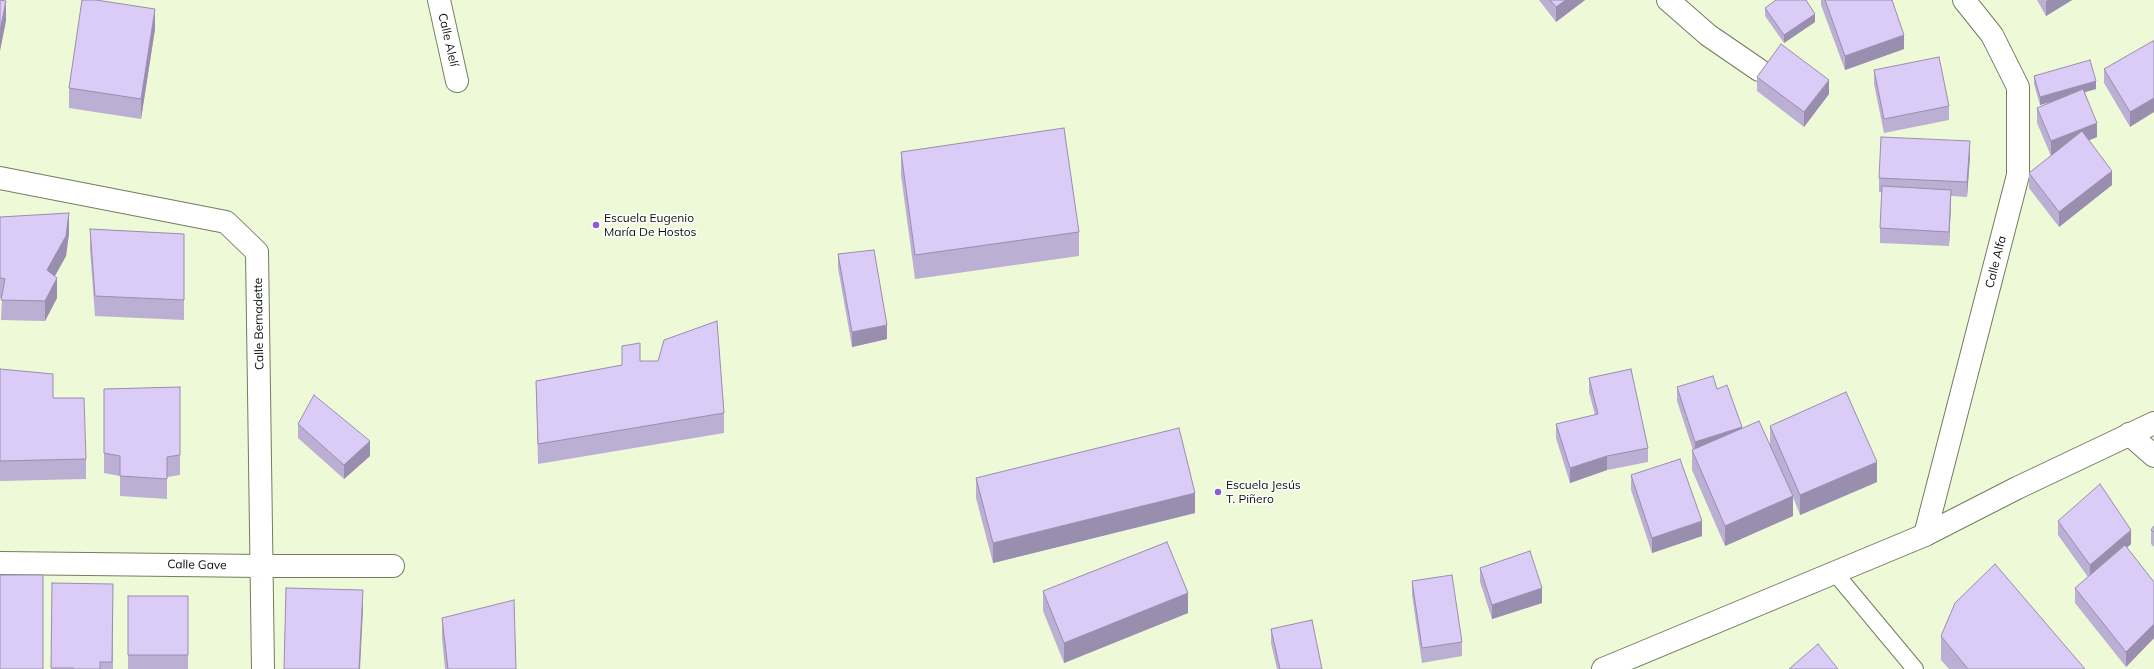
<!DOCTYPE html>
<meta charset="utf-8">
<style>
body{margin:0}
canvas{display:block;background:#eef9d8}
</style>
<canvas width="2154" height="669"></canvas>
<script>
const g = document.querySelector('canvas').getContext('2d');
g.lineJoin = 'round';
const shape = rows => new Path2D(rows.map(r => 'M' + r).join(''));
function stroke(path, color, width, dash) { g.strokeStyle = color; g.lineWidth = width; g.lineCap = dash ? 'butt' : 'round'; g.setLineDash(dash || []); g.stroke(path); }
function fill(path, color) { g.fillStyle = color; g.fill(path, 'evenodd'); }
function label(font, color, halo, rows, align = 'center') {
  g.font = font + ' Mulish,sans-serif'; g.lineWidth = 3; g.setLineDash([]); g.textBaseline = 'middle'; g.strokeStyle = halo; g.fillStyle = color; for (const [text, x, y, turn = 0] of rows) {
    g.save(); g.translate(x, y); g.rotate((+turn || 0) * Math.PI / 180); g.textAlign = isNaN(turn) ? turn : align; if (halo) g.strokeText(text, 0, 0); g.fillText(text, 0, 0); g.restore();
  }
}
const lane = shape([
 [1835,573,1915,669]
]);
const street = shape([
 [439,0,457,81],
 [1668,0,1708,35,1759,70],
 [0,178,226,222,257,252,263,669],
 [2129,434,2154,456],
 [1925,535,2018,175,2018,87,1992,35,1964,0],
 [0,563,262,566,393,566]
]);
const secondary = shape([
 [1603,669,1925,535,2017,488,2154,423]
]);
const wall = shape([
 [1539,0,1585,0,1556,22],
 [1821,0,1892,0,1904,49,1845,70,1821,5],
 [2037,0,2072,0,2046,16],
 [1765,8,1815,22,1784,43,1765,16],
 [155,29,141,119,69,108,69,88],
 [2154,43,2130,127,2104,83,2104,69],
 [1874,70,1949,106,1949,120,1884,133,1874,84],
 [2034,76,2096,89,2085,92,2097,137,2089,140,2112,185,2059,227,2029,188,2029,173,2051,156,2037,123,2037,108,2058,99,2040,105,2034,84],
 [1757,77,1829,94,1804,127,1757,91],
 [901,152,1079,232,1079,256,915,279,901,175],
 [1970,156,1967,197,1951,196,1949,246,1880,243,1880,228,1882,192,1879,192,1879,178],
 [0,217,69,233,66,256,55,276,57,298,45,321,1,320,2,298,0,298],
 [90,229,184,234,184,320,95,316,90,249],
 [838,254,887,339,852,347,838,268],
 [640,361,724,413,724,433,538,464,536,381,622,365],
 [0,369,53,398,86,459,86,479,0,481],
 [1589,378,1648,448,1648,462,1607,470,1570,483,1556,438,1556,424,1595,415,1589,392],
 [180,387,180,475,167,477,167,499,120,496,120,476,104,473,104,389],
 [1677,387,1717,389,1742,428,1770,445,1770,426,1877,482,1800,515,1793,497,1793,516,1725,546,1692,470,1692,450,1693,450,1677,401],
 [298,424,370,456,344,479,298,438],
 [1631,475,1702,536,1652,553,1631,490],
 [976,478,1195,513,993,563,976,498],
 [2058,521,2131,544,2127,548,2154,582,2154,638,2126,667,2075,603,2075,588,2088,577,2058,535],
 [2154,526,2154,547,2151,544,2151,530],
 [1480,568,1542,603,1492,619,1480,582],
 [1412,581,1462,642,1462,656,1422,663,1412,595],
 [52,583,113,604,113,669,51,669],
 [1043,591,1188,613,1064,663,1043,611],
 [128,596,188,596,188,669,128,669],
 [442,618,516,669,445,669,442,638],
 [1271,629,1322,669,1277,669,1271,643],
 [1941,636,2085,669,1949,669,1941,660]
]);
const shadedWall = shape([
 [1566,0,1585,0,1556,22,1556,7],
 [2048,0,2072,0,2046,16,2046,1],
 [6,1,6,21,0,51,0,31],
 [155,9,155,29,141,119,141,99],
 [1815,14,1815,22,1784,43,1784,35],
 [1904,35,1904,49,1845,70,1845,56],
 [1829,80,1829,94,1804,127,1804,112],
 [2096,81,2096,89,2040,105,2040,97],
 [2154,98,2154,112,2130,127,2130,112],
 [2097,123,2097,137,2051,156,2051,141],
 [1970,141,1970,156,1967,197,1967,182],
 [2112,171,2112,185,2059,227,2059,212],
 [1951,190,1951,205,1949,246,1949,232],
 [69,213,69,233,66,256,47,290,47,270],
 [57,278,57,298,45,321,45,301],
 [887,325,887,339,852,347,852,332],
 [1742,427,1742,441,1695,457,1695,442],
 [370,441,370,456,344,479,344,465],
 [1607,456,1607,470,1570,483,1570,468],
 [1877,462,1877,482,1800,515,1800,495],
 [1195,493,1195,513,993,563,993,543],
 [1793,496,1793,516,1725,546,1725,526],
 [1702,521,1702,536,1652,553,1652,538],
 [2131,530,2131,544,2090,579,2090,565],
 [1542,588,1542,603,1492,619,1492,605],
 [363,590,363,610,360,669,359,669],
 [1188,593,1188,613,1064,663,1064,643],
 [2154,624,2154,638,2126,667,2126,652]
]);
const building = shape([
 [0,0,6,1,0,31,0,0],
 [82,0,96,0,155,9,141,99,69,88,82,0],
 [1550,0,1566,0,1556,7,1550,0],
 [1776,0,1806,0,1815,14,1784,35,1765,8,1776,0],
 [1825,0,1892,0,1904,35,1845,56,1825,0],
 [2153,41,2154,43,2154,98,2130,112,2104,69,2153,41],
 [1781,44,1829,80,1804,112,1757,77,1781,44],
 [1939,57,1949,106,1884,119,1874,70,1939,57],
 [2090,60,2096,81,2040,97,2034,76,2090,60],
 [2083,89,2097,123,2051,141,2037,108,2083,89],
 [1064,128,1079,232,915,255,901,152,1064,128],
 [2082,131,2112,171,2059,212,2029,173,2082,131],
 [1881,137,1970,141,1967,182,1879,178,1881,137],
 [1882,186,1951,190,1949,232,1880,228,1882,186],
 [69,213,66,236,47,270,57,278,45,301,1,300,5,279,0,278,0,217,69,213],
 [90,229,184,234,184,300,95,296,90,229],
 [874,250,887,325,852,332,838,254,874,250],
 [717,321,724,413,538,444,536,381,622,365,622,346,640,343,640,361,658,361,664,340,717,321],
 [0,369,53,374,53,398,84,398,86,459,0,461,0,369],
 [1631,369,1648,448,1607,456,1570,468,1556,424,1598,414,1589,378,1631,369],
 [1713,376,1717,389,1727,385,1742,427,1695,442,1677,387,1713,376],
 [180,387,180,455,167,457,167,479,120,476,120,456,104,453,104,389,180,387],
 [1846,392,1877,462,1800,495,1770,426,1846,392],
 [314,395,370,441,344,465,298,424,314,395],
 [1759,421,1793,496,1725,526,1692,450,1759,421],
 [1179,428,1195,493,993,543,976,478,1179,428],
 [1680,459,1702,521,1652,538,1631,475,1680,459],
 [2100,484,2131,530,2090,565,2058,521,2100,484],
 [2154,526,2154,532,2151,530,2154,526],
 [1167,542,1188,593,1064,643,1043,591,1167,542],
 [2125,545,2154,582,2154,624,2126,652,2075,588,2125,545],
 [1530,551,1542,588,1492,605,1480,568,1530,551],
 [1995,564,2085,669,1968,669,1941,636,1955,603,1995,564],
 [0,575,43,575,43,669,0,669,0,575],
 [1452,575,1462,642,1422,648,1412,581,1452,575],
 [52,583,113,584,112,662,100,662,100,669,73,669,73,668,51,668,52,583],
 [286,588,363,590,359,669,284,669,286,588],
 [128,596,188,596,188,655,128,655,128,596],
 [514,600,516,669,448,669,442,618,514,600],
 [1312,620,1322,669,1280,669,1271,629,1312,620],
 [1818,644,1838,669,1789,669,1818,644]
]);
const markers = [
 [596,225,4,"#8e5ad3"],
 [1218,492,4,"#8e5ad3"]
];
const streetNames = [
 ["Calle Alelí",448,40,77],
 ["Calle Alfa",1996,262,-76],
 ["Calle Bernadette",259,324,-91],
 ["Calle Gave",197,565,1]
];
const poiNames = [
 ["Escuela Eugenio",604,218],
 ["María De Hostos",604,232],
 ["Escuela Jesús",1226,485],
 ["T. Piñero",1226,499]
];
stroke(lane, '#737c5f', 18);
stroke(street, '#737c5f', 24);
stroke(secondary, '#737c5f', 24);
stroke(lane, '#fff', 16);
stroke(street, '#fff', 22);
stroke(secondary, '#fff', 22);
fill(wall, '#bbafd4');
fill(shadedWall, '#998ead');
fill(building, '#dacbf7');
stroke(building, '#998ead', 1);
for (const [x, y, r, color] of markers) { const dot = new Path2D(); dot.arc(x, y, r, 0, 2 * Math.PI); g.fillStyle = color; g.fill(dot); stroke(dot, '#fff', 1.5); }
label('12px', '#0b0f05', '#fff', streetNames);
label('12px', '#0b0f05', '#fff', poiNames, 'left');
</script>
